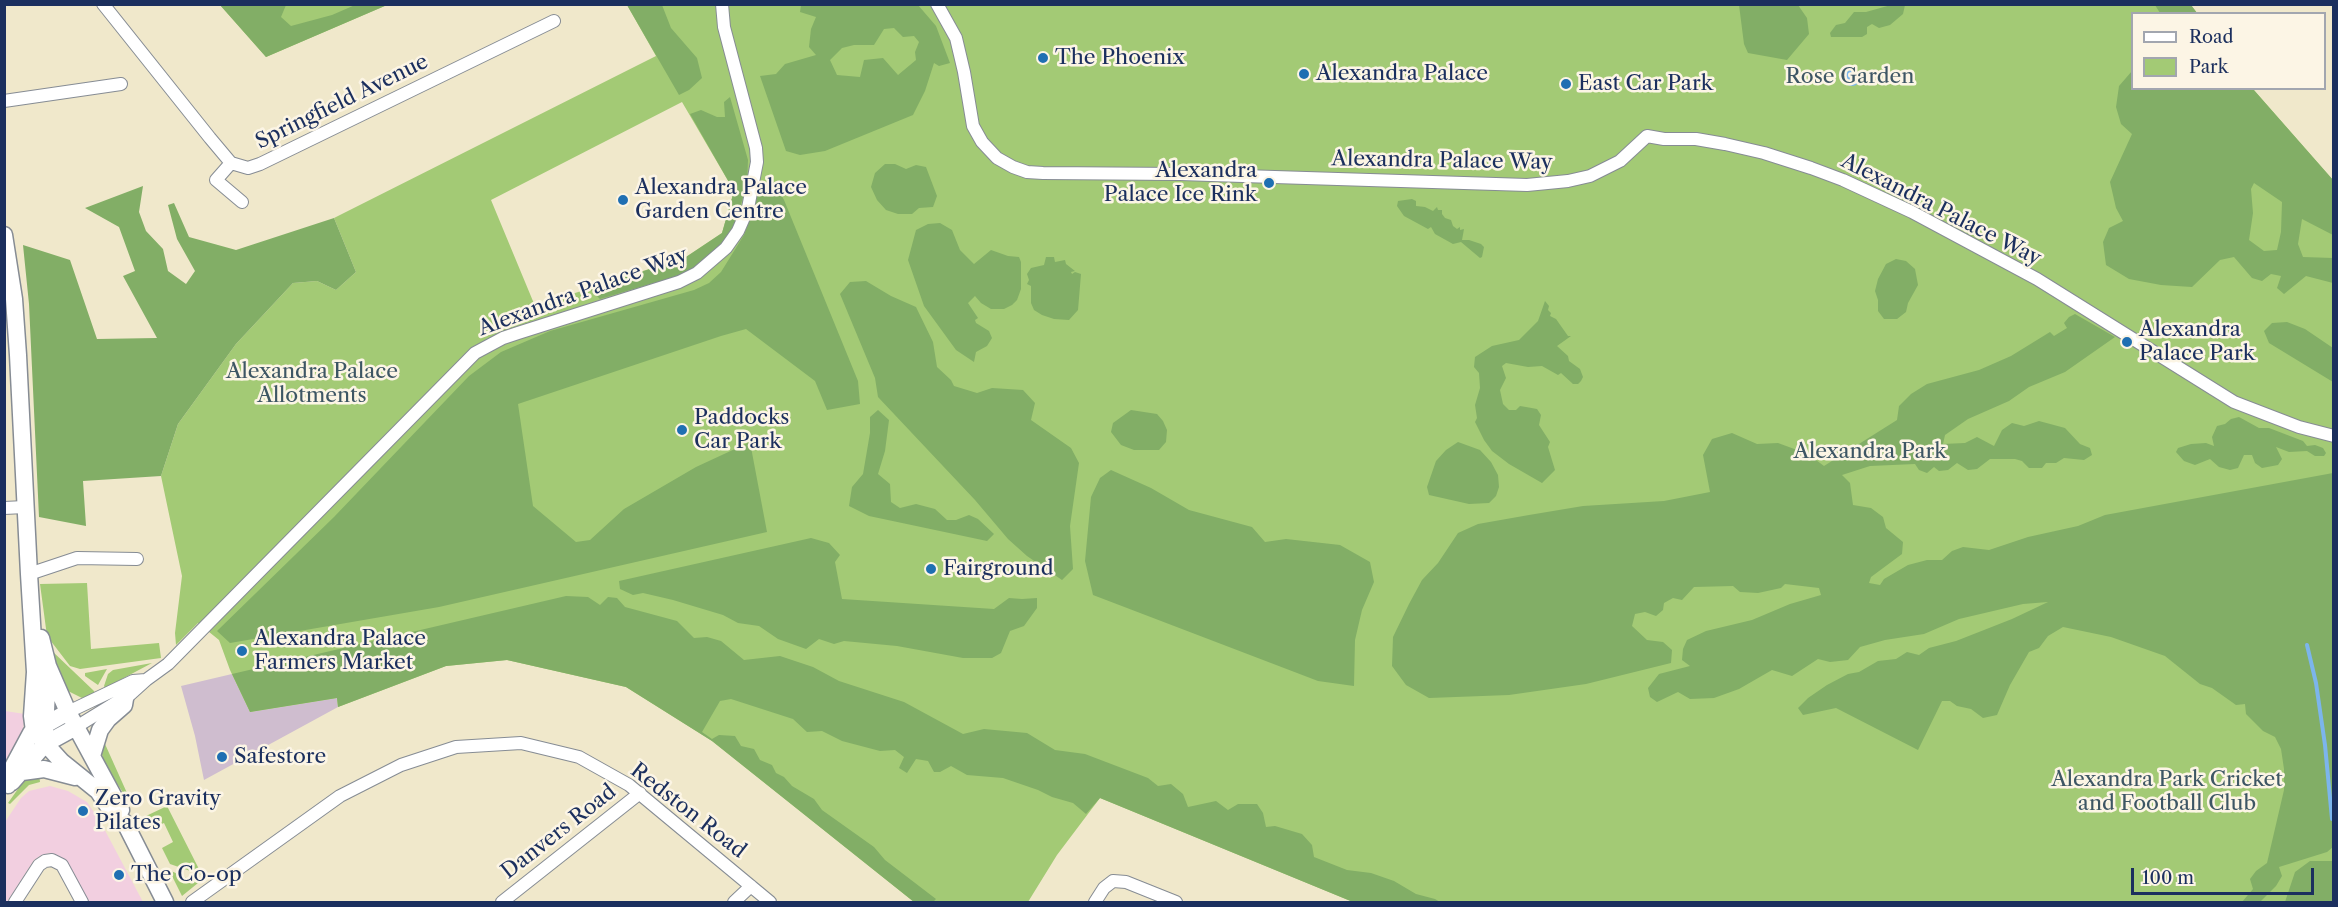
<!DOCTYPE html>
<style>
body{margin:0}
#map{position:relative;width:2338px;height:907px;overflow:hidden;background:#f0e8cb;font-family:"Libre Caslon Text",serif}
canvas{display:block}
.frame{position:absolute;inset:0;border:6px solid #1b2f5e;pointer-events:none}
.legend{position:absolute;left:2131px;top:12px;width:195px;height:78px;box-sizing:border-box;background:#fcf5e5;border:2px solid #a2a6af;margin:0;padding:8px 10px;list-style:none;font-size:18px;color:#1b2f5e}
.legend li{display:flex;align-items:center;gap:12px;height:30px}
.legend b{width:30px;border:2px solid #a2a6af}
.scale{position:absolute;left:2131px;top:868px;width:183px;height:27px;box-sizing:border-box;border:3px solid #1b2f5e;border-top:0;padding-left:8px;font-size:18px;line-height:21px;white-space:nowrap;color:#1b2f5e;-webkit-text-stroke:4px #fcf5e5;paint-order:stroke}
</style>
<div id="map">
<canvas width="2338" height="907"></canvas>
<div class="frame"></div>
<ul class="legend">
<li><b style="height:8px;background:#fff"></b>Road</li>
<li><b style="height:16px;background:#a3ca75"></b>Park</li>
</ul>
<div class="scale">100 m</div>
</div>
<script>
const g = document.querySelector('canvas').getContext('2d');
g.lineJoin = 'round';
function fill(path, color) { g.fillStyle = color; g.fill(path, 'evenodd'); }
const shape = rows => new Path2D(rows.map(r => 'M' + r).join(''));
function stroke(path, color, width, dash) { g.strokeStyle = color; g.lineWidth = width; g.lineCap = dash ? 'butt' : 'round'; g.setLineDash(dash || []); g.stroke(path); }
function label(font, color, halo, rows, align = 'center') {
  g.font = font + ' "Libre Caslon Text",serif'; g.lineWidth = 5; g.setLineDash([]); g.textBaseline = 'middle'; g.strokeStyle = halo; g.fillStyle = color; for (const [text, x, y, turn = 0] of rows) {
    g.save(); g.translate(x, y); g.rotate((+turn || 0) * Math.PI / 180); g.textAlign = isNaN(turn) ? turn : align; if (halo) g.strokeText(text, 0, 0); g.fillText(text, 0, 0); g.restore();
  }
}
const built = shape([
 [5,711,25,714,23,730,5,769],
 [50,786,68,791,87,802,100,821,143,902,86,902,67,867,58,856,50,853,42,855,34,860,7,902,5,902,5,822,21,798,29,791]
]);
const industrial = shape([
 [232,674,250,712,337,698,338,707,204,780,195,736,181,686]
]);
const green = shape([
 [220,5,387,5,266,57],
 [627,5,2191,5,2197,13,2132,14,2132,88,2253,89,2333,180,2333,902,1353,902,1100,798,1057,855,1028,902,914,902,712,741,626,687,507,660,446,666,338,707,337,698,250,712,230,670,219,640,198,623,176,645,175,633,182,576,161,476,178,424,236,344,293,283,317,281,336,290,356,272,334,218,656,56],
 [682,102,734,191,722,233,686,257,535,306,491,200],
 [87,583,91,649,159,643,161,658,80,669,70,666,47,636,40,584],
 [51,650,94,691,95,693,82,698,68,691,63,686],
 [152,663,105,688,104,686,108,674,113,670],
 [107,669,98,685,85,676,85,673],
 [104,742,105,744,127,793,124,794,104,764,100,745],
 [39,773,40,782,29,785,10,804,8,803,25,779],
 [167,806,202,875,170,864,162,848,173,842,164,823,152,828,146,816],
 [169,870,198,883,182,896]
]);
const forest = shape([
 [220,5,286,5,281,17,291,26,332,15,355,5,387,5,266,57],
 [627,5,662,5,671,28,697,58,702,78,689,90,679,95],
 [801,5,918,5,936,26,950,63,939,66,934,63,925,91,913,115,825,151,800,155,786,151,760,76,776,74,785,64,816,55,809,47,811,29,816,17,800,12],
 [894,28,903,37,914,36,919,42,915,52,916,60,898,75,883,58,864,60,860,77,837,75,830,60,842,48,854,45,874,45,884,29],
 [1739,5,1798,5,1807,18,1809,34,1787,60,1748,53,1744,44],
 [1891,5,1905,5,1903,14,1890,25,1879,28,1872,24,1867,27,1867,34,1862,37,1831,37,1830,33,1836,25,1845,23,1854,12,1866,12],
 [2155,5,2191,5,2197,13,2160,13],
 [2132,71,2132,88,2253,89,2333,180,2333,235,2302,219,2298,244,2303,257,2333,258,2333,283,2306,276,2284,294,2277,288,2281,276,2271,274,2262,281,2252,278,2234,257,2220,260,2192,287,2161,285,2129,279,2106,265,2103,242,2109,228,2123,221,2116,208,2110,182,2132,134,2121,124,2116,107,2119,86],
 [2254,183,2282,202,2281,232,2277,250,2264,251,2249,240,2253,213,2251,189],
 [730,97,748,160,747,185,732,232,722,247,704,262,684,274,600,299,590,289,686,257,722,233,734,191,690,114,701,110,717,117,725,117,724,102],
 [885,164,895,164,906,169,916,165,926,167,937,196,933,207,919,208,912,214,898,214,886,210,877,200,871,187,875,173],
 [774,182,784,200,858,381,860,404,827,410,815,381,746,329,721,336,518,404,533,506,576,542,590,540,624,509,696,467,750,442,767,532,439,607,230,643,217,631,334,517,469,376,501,352,550,331,694,290,709,283,721,272,744,235,761,186],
 [143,186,139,212,146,231,163,249,168,271,186,284,195,271,177,239,168,205,174,203,189,237,236,250,334,218,356,272,336,290,317,281,293,283,236,344,178,424,161,476,83,481,86,526,39,517,29,304,23,245,70,260,97,339,157,338,123,276,135,271,119,227,85,208],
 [1412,199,1416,201,1416,206,1425,207,1433,211,1437,207,1438,210,1442,210,1442,214,1445,218,1451,220,1453,226,1457,229,1460,227,1460,230,1464,229,1462,240,1469,240,1481,244,1484,247,1482,257,1480,258,1461,242,1453,244,1435,234,1431,227,1428,229,1404,216,1397,206,1398,201],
 [940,223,952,230,960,250,974,264,991,250,1008,256,1019,257,1021,262,1021,289,1017,300,1012,305,1004,309,991,309,981,303,975,296,968,303,978,318,975,320,976,323,989,331,992,338,987,346,976,352,974,362,956,350,924,306,908,260,916,230,928,224],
 [1046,257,1054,257,1055,262,1065,260,1066,264,1075,271,1071,272,1072,274,1075,272,1081,274,1078,310,1069,320,1054,319,1042,315,1034,310,1031,303,1031,286,1027,284,1029,280,1027,274,1031,268,1044,265],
 [1896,259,1906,261,1915,269,1918,285,1908,303,1906,312,1897,319,1884,319,1878,311,1878,300,1875,291,1878,279,1886,264],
 [866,281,891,296,916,307,933,342,937,367,951,380,954,386,977,393,992,388,1023,390,1035,403,1031,420,1071,448,1079,463,1070,526,1073,569,1062,580,1027,556,1008,539,975,500,878,397,875,378,840,294,850,282],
 [1545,301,1549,306,1548,310,1551,313,1550,316,1556,319,1568,336,1571,336,1557,346,1568,356,1569,361,1580,369,1583,377,1581,381,1578,384,1573,384,1561,373,1558,375,1542,366,1528,367,1506,363,1502,366,1506,378,1500,390,1503,404,1509,410,1516,410,1520,406,1526,407,1537,409,1541,415,1539,425,1550,442,1548,447,1555,470,1542,483,1509,464,1492,451,1484,440,1475,422,1477,418,1475,405,1480,388,1479,373,1474,367,1475,357,1492,346,1519,340,1538,321],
 [2075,314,2115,337,2065,372,2029,387,2009,401,1968,419,1945,435,1943,444,1965,443,1977,437,1994,446,2002,430,2012,423,2024,426,2039,421,2065,428,2080,444,2090,448,2092,455,2084,460,2064,458,2056,463,2046,463,2042,468,2029,468,2022,461,2015,459,1990,459,1977,469,1968,470,1957,463,1948,470,1939,471,1934,467,1927,473,1919,470,1915,464,1870,466,1842,475,1850,483,1853,505,1871,508,1883,517,1886,528,1903,542,1902,554,1871,577,1869,583,1880,585,1884,579,1908,565,1927,560,1942,560,1952,551,1963,547,1989,550,2028,537,2078,526,2105,515,2333,473,2333,847,2327,852,2279,867,2282,876,2276,886,2260,902,2242,902,2253,889,2250,879,2256,871,2267,863,2284,790,2284,769,2281,749,2275,737,2263,731,2246,714,2245,704,2236,705,2212,688,2200,684,2165,656,2111,637,2063,627,2048,636,2039,648,2029,652,2010,685,1997,715,1983,718,1971,709,1957,706,1950,701,1942,701,1918,750,1836,708,1803,715,1798,708,1808,698,1827,685,1848,674,1859,672,1878,661,1896,659,1907,652,1919,655,1929,648,1956,641,2012,619,2048,602,2023,604,1959,619,1924,634,1885,640,1860,647,1848,660,1830,662,1818,659,1792,676,1772,670,1739,689,1714,698,1690,699,1678,692,1657,702,1650,697,1648,688,1659,674,1690,666,1682,660,1683,649,1687,640,1706,631,1752,620,1790,604,1821,595,1819,588,1785,584,1781,588,1758,593,1740,592,1733,586,1694,587,1682,600,1673,598,1664,603,1663,610,1656,616,1645,612,1635,614,1632,626,1647,640,1663,642,1672,650,1671,663,1586,684,1509,695,1429,698,1406,685,1392,666,1393,637,1409,604,1422,580,1438,563,1458,533,1478,524,1529,515,1583,506,1664,501,1710,492,1703,455,1712,439,1732,433,1757,444,1778,443,1808,454,1824,466,1897,420,1899,406,1911,394,1927,384,1979,370,2011,356,2050,332,2054,336,2067,328,2064,323,2069,317],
 [2287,322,2305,329,2333,348,2333,382,2269,343,2264,331,2272,323],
 [878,410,889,420,885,451,878,474,890,484,891,502,900,508,916,504,935,509,947,520,956,520,969,515,978,519,994,534,987,541,869,516,849,506,852,487,863,474,870,433,870,417],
 [1131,410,1157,414,1163,421,1167,430,1166,442,1159,450,1134,450,1121,445,1111,432,1113,423],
 [2239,417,2259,428,2269,428,2303,441,2307,446,2315,445,2323,448,2326,453,2324,456,2315,456,2307,451,2289,452,2276,447,2282,459,2278,465,2262,468,2255,463,2252,455,2244,455,2238,468,2230,470,2219,467,2210,459,2195,465,2184,461,2176,452,2178,448,2191,444,2206,443,2214,446,2212,437,2217,426,2225,424,2231,419],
 [1458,442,1480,450,1491,462,1498,475,1499,487,1496,496,1489,503,1469,504,1429,495,1427,487,1436,461,1446,450],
 [1111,470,1151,488,1189,510,1252,527,1265,542,1286,539,1340,545,1370,562,1374,582,1362,610,1355,640,1354,686,1318,681,1093,595,1085,561,1091,497,1100,478],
 [811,538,829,543,840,555,835,562,842,599,994,609,1009,598,1022,599,1037,598,1037,608,1024,626,1010,631,1001,653,992,658,963,658,897,646,844,641,834,644,819,639,806,649,778,639,759,626,738,623,723,615,673,600,643,593,633,595,620,589,619,581],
 [566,596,588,597,600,605,608,597,617,598,625,607,677,621,694,638,707,637,721,641,744,660,780,656,813,667,839,681,904,702,963,734,984,729,1027,733,1055,750,1085,754,1148,778,1158,786,1171,784,1183,794,1188,807,1216,801,1228,810,1238,804,1257,804,1263,813,1266,827,1275,826,1302,834,1312,845,1314,857,1347,870,1371,873,1394,881,1416,894,1435,899,1440,902,1353,902,1100,798,1086,814,1073,803,1052,797,1038,790,1003,778,967,775,951,766,940,772,934,772,928,761,916,759,907,773,899,768,904,757,895,750,880,751,842,741,822,731,807,732,793,719,731,699,720,701,702,732,712,739,719,735,735,736,741,746,754,749,760,760,772,765,776,773,784,777,792,786,814,799,822,810,874,847,885,860,936,899,933,902,914,902,712,741,626,687,507,660,446,666,338,707,337,698,250,712,232,674],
 [2310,861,2333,861,2333,902,2285,902,2295,872]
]);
const water = shape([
 '1844 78a8 8 0 1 1 16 0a8 8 0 1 1-16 0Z'
]);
const stream = shape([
 [2307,645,2316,683,2325,745,2332,819]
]);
const minor = shape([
 [103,4,210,138,231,163,248,168,260,164,554,21],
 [937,4,956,38,964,72,973,126,982,142,997,158,1013,167,1027,172,1043,173,1180,174,1527,185,1568,181,1590,176,1620,161,1647,136,1664,139,1696,139,1725,144,1764,153,1811,168,1843,180,1912,212,2037,279,2234,402,2299,427,2334,436],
 [4,101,121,84],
 [231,163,216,180,242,202],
 [4,508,25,507],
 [29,574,77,558,137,559],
 [68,712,133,681,146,680],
 [76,727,120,700,125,699,146,680,168,664,475,353,503,338,518,333,679,282,697,273,726,248,738,231,748,208,757,162,756,148,724,27,722,4],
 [15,902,39,865,45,861,52,860,62,865,82,902],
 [192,902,340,796,401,765,456,747,521,743,579,757,629,785,770,902],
 [502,902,640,793],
 [734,902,751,886],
 [1095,902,1104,888,1113,881,1126,882,1176,902]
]);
const major = shape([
 [4,235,14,299,18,355,29,574,35,672,32,716,34,731,62,762,98,791,110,809,125,823,165,902],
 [41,638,48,666,68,712,121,810],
 [45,731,48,670],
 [92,756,100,730,108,719,124,705,125,699],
 [22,772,44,769,75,777],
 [12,782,45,744,76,727],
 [8,785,9,774,31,733,68,712]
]);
const markers = [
 [1043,58,6,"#1f6fb2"],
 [1304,74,6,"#1f6fb2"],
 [1566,84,6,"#1f6fb2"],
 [1269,183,6,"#1f6fb2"],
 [623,200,6,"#1f6fb2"],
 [2127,342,6,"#1f6fb2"],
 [682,430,6,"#1f6fb2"],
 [931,569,6,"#1f6fb2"],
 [242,651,6,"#1f6fb2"],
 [222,757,6,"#1f6fb2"],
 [83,811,6,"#1f6fb2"],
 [119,875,6,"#1f6fb2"]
];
const poiNames = [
 ["The Phoenix",1055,58],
 ["Alexandra Palace",1316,74],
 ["East Car Park",1578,84],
 ["Alexandra",1257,171,"right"],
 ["Palace Ice Rink",1257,195,"right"],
 ["Alexandra Palace",635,188],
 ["Garden Centre",635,212],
 ["Alexandra",2139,330],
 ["Palace Park",2139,354],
 ["Paddocks",694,418],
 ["Car Park",694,442],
 ["Fairground",943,569],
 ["Alexandra Palace",254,639],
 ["Farmers Market",254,663],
 ["Safestore",234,757],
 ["Zero Gravity",95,799],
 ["Pilates",95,823],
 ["The Co-op",131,875]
];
const parkNames = [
 ["Rose Garden",1850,77],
 ["Alexandra Palace",312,372],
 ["Allotments",312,396],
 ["Alexandra Park",1870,452],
 ["Alexandra Park Cricket",2167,780],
 ["and Football Club",2167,804]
];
const streetNames = [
 ["Springfield Avenue",342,102,-26],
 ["Alexandra Palace Way",1442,161,1],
 ["Alexandra Palace Way",1941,210,27],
 ["Alexandra Palace Way",583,292,-20],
 ["Redston Road",688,811,38],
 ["Danvers Road",559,832,-38]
];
fill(built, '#f2cfe0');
fill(industrial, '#cfbdcf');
fill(green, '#a3ca75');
fill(forest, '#82ae66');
fill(water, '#7cb5ec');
stroke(stream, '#7cb5ec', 4);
stroke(minor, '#868c94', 14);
stroke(major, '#868c94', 19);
stroke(minor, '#fff', 12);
stroke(major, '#fff', 16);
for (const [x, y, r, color] of markers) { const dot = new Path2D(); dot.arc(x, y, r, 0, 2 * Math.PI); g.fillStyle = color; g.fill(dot); stroke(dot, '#fcf5e5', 2); }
label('21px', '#1b2f5e', '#fcf5e5', poiNames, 'left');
label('21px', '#3d5664', '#fcf5e5', parkNames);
label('21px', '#1b2f5e', '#fcf5e5', streetNames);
</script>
